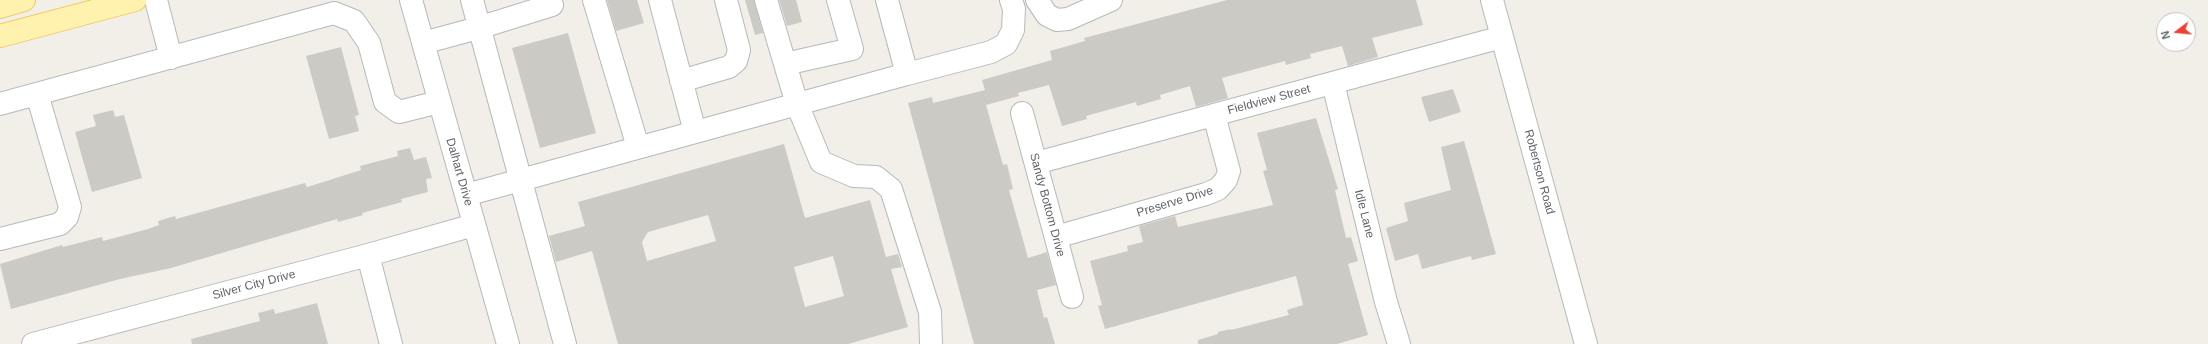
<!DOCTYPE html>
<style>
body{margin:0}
#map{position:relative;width:2208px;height:344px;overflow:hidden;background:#f1efe8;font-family:Arial,sans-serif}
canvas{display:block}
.north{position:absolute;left:2156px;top:12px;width:40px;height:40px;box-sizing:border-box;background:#fff;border:1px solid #bfc1c3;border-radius:50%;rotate:254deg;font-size:11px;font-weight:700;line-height:16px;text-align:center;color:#5f6368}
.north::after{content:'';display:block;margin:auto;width:14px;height:18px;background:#ea4335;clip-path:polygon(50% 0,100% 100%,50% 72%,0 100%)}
</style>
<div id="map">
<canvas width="2208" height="344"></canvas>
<div class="north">N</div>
</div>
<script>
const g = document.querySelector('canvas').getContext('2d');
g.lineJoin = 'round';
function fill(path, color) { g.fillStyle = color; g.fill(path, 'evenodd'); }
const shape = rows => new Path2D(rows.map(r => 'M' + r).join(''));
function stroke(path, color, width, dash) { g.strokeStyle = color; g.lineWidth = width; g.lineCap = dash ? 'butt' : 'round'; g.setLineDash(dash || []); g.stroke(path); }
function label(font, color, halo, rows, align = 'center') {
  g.font = font + ' Arial,sans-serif'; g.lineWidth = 3.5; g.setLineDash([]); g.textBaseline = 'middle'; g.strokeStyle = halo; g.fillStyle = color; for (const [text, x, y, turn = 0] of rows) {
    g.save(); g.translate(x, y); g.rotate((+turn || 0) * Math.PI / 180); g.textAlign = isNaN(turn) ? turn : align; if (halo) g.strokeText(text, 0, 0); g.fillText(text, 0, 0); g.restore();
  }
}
const building = shape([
 [607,0,637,0,644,23,616,31],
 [745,0,754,0,763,33,755,35],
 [779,0,796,0,802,22,787,26],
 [1227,0,1416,0,1423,25,1372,38,1378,57,1348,66,1342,46,1310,54,1311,58,1286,65,1285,61,1222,78,1228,98,1196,107,1190,86,1160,95,1161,99,1137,106,1136,102,1086,116,1087,119,1062,126,1049,85,1018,93,1019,96,986,105,1003,165,1007,164,1013,189,1009,190,1028,258,1047,252,1056,285,1037,290,1044,318,1047,317,1055,344,974,344,908,103,932,97,933,103,985,90,982,80,1052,60,1050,51,1085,41,1084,38],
 [568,33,596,133,540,148,512,48],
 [341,47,359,115,355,116,359,131,329,139,306,56],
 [1453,89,1461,112,1429,122,1421,97],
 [113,110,115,117,124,115,142,178,92,192,75,132,96,126,93,115],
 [1316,118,1338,189,1335,190,1346,238,1351,237,1358,261,1348,264,1368,335,1337,344,1198,344,1198,340,1218,334,1218,332,1231,329,1231,330,1289,315,1287,310,1303,305,1296,276,1105,329,1098,306,1102,305,1090,261,1128,251,1127,246,1143,242,1139,226,1175,216,1178,227,1273,205,1263,171,1267,170,1257,133],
 [1464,141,1496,254,1472,260,1471,256,1422,269,1418,254,1395,261,1386,228,1408,221,1404,203,1451,190,1441,147],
 [784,144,805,218,870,200,886,257,898,254,902,267,891,269,908,327,848,344,618,344,592,251,556,262,549,236,585,226,578,202],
 [708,215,716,241,647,261,642,242,648,232],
 [833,256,844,296,805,307,794,267],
 [410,148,414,160,426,157,432,178,426,179,428,192,401,199,402,202,362,213,363,215,338,222,337,219,171,268,120,279,11,309,0,264,62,245,63,247,102,237,103,241,148,229,159,225,158,221,175,216,176,219,305,183,307,187,317,184,361,170,360,166,398,156,397,151],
 [317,303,328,344,192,344,191,339,260,321,258,313,274,309,275,314]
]);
const minor = shape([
 [156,0,171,58],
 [411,0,508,344],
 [472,0,565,344],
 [594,0,638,147],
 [660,0,695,132],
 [766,0,797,104,821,162,854,176,876,177,891,189,930,312,931,344],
 [1037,0,1047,15,1057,20,1068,19,1111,0],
 [1492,0,1586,344],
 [423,43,478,28,552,5],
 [785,64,852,49,838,0],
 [907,74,991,52,1006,44,1013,30,1014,9,1011,0],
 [681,81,729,67,736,61,739,50,726,0],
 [1333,83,1386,302,1399,344],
 [0,104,334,13,354,21,369,43,385,102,399,112,439,102],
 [1022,113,1072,297],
 [1036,163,1502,37],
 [466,195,907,74,887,0],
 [1056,237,1206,194,1218,189,1226,180,1229,171,1214,115],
 [0,239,60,224,67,217,70,207,37,94],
 [368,255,391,344],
 [33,344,368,255,474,225]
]);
const major = shape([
 [0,7,24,0],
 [0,36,135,0]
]);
const streetNames = [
 ["Fieldview Street",1269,100,-15],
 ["Dalhart Drive",459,172,74],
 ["Robertson Road",1539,172,75],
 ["Preserve Drive",1175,202,-17],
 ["Sandy Bottom Drive",1047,205,75],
 ["Idle Lane",1364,214,76],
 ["Silver City Drive",254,285,-15]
];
fill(building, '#cccac5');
stroke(minor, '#b5b8bc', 24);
stroke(major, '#f2c960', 24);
stroke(minor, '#fff', 22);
stroke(major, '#fff2af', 22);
label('12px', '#5f6368', '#fff', streetNames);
</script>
